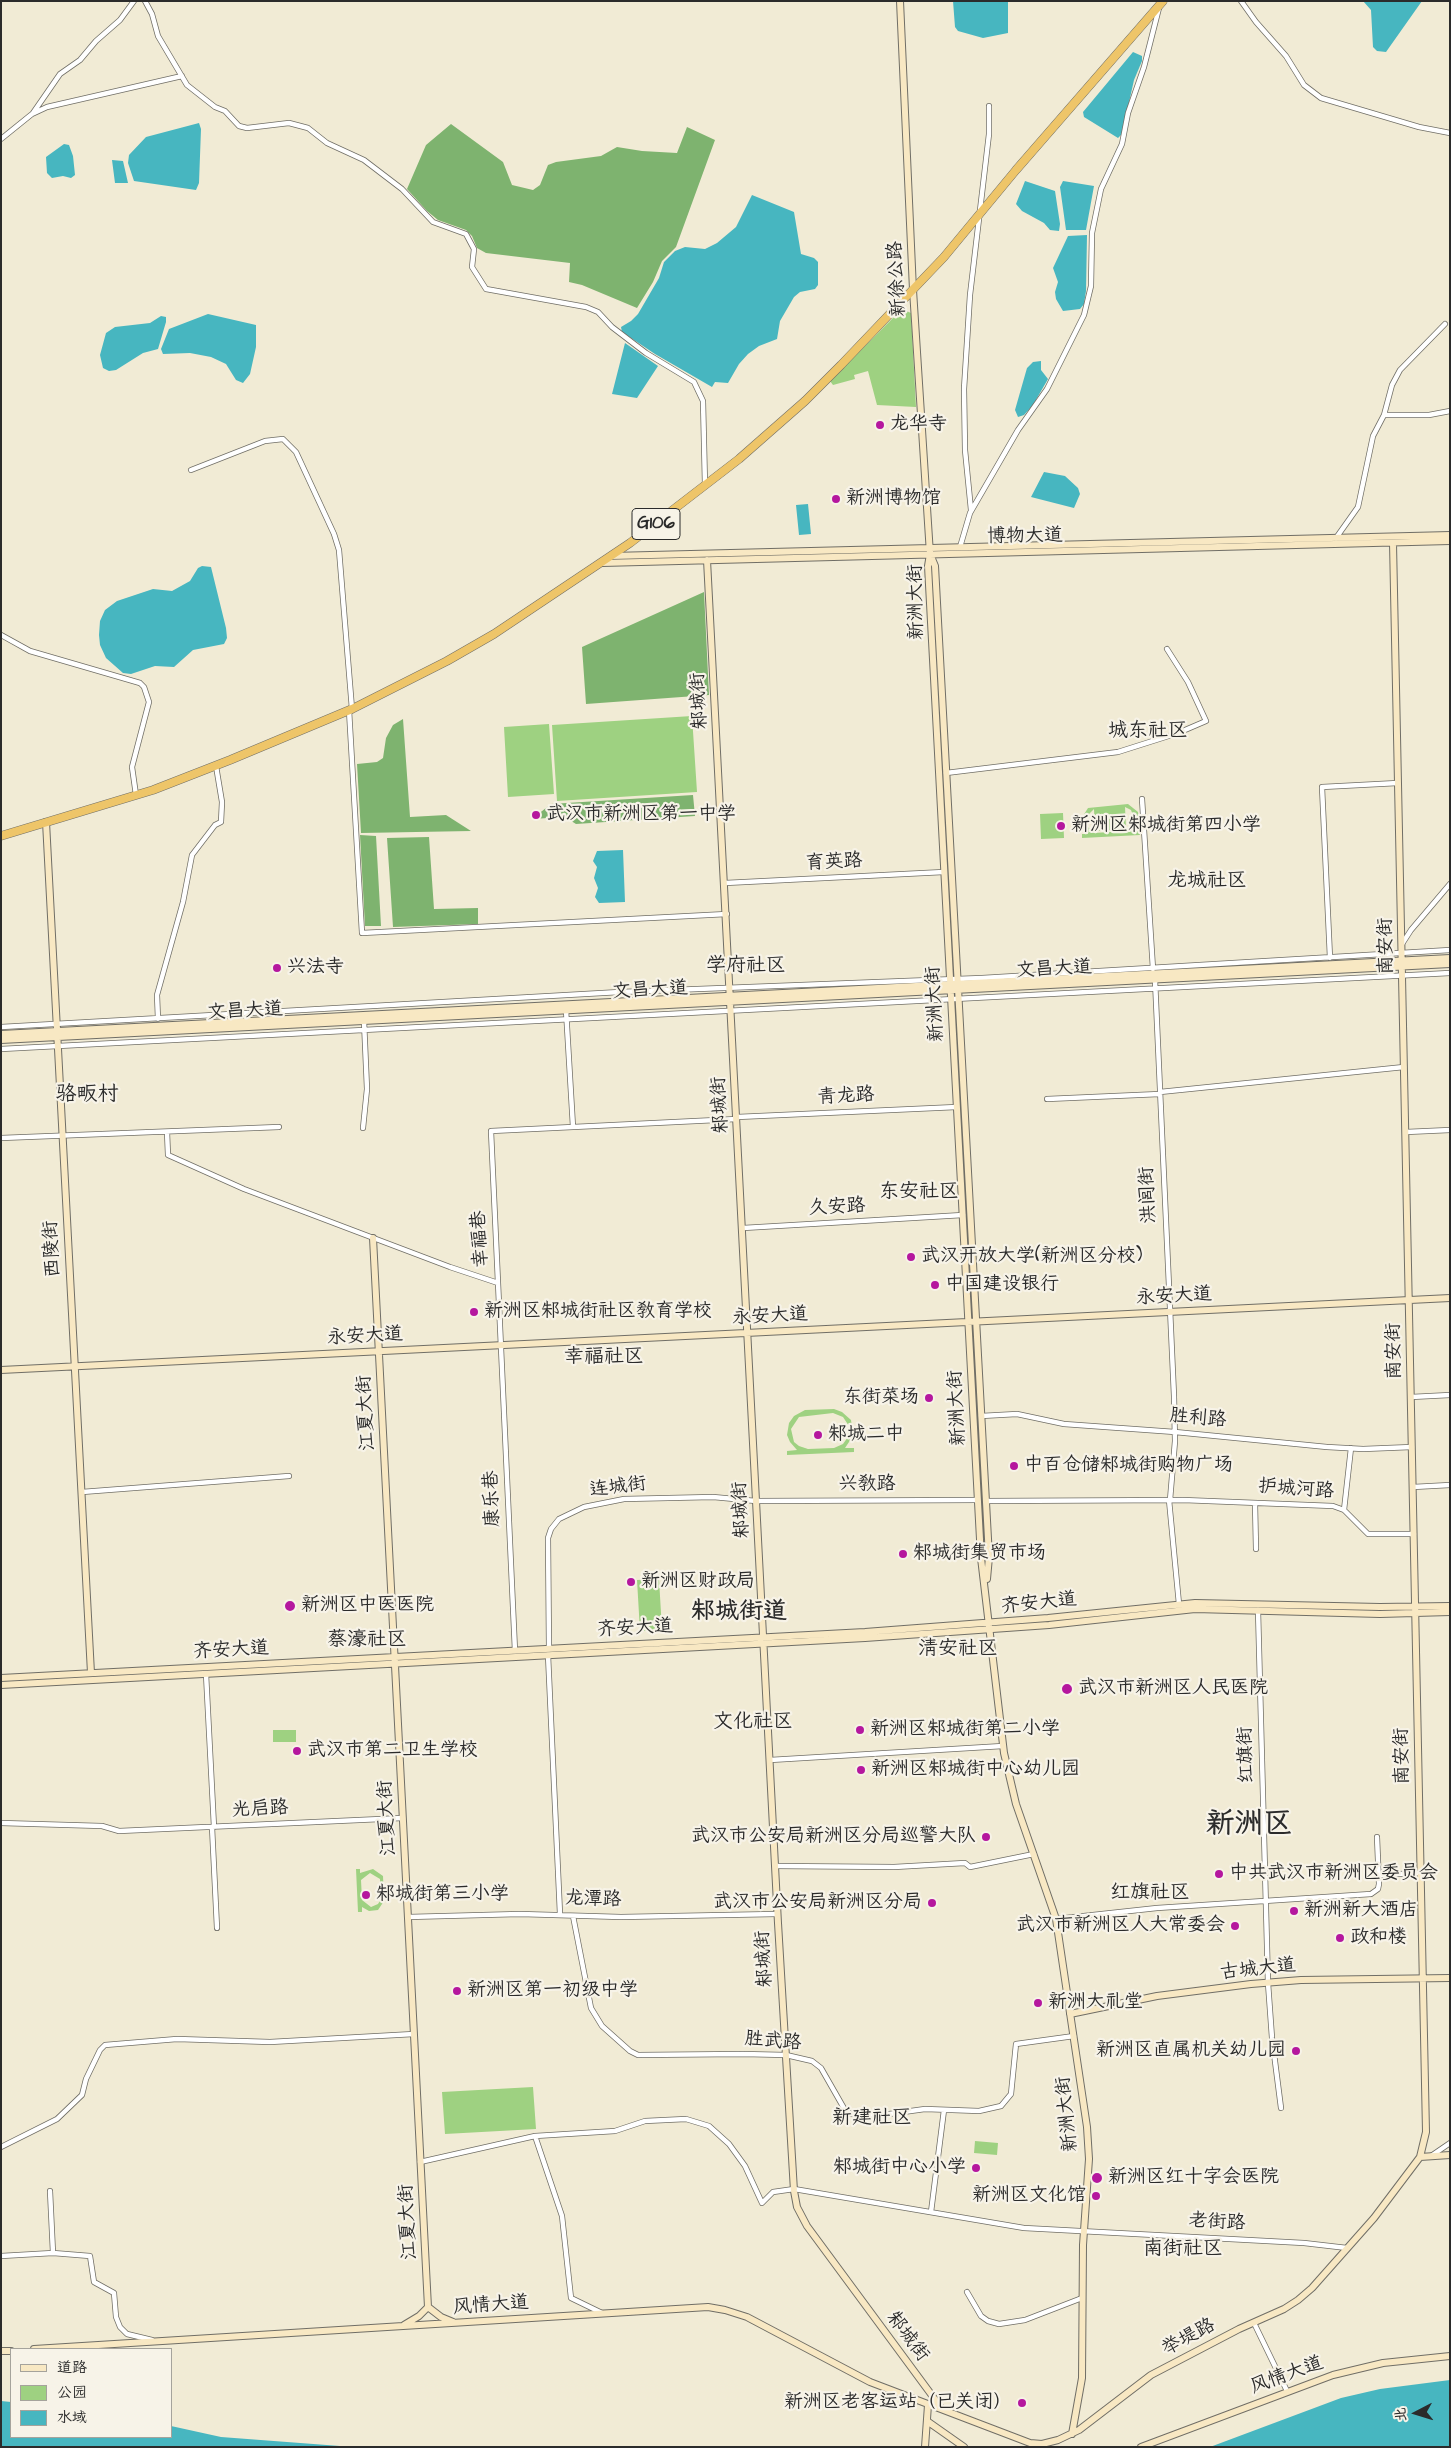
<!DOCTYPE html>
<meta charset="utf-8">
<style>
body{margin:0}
#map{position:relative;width:1451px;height:2448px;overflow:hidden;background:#f1ebd5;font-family:"Architects Daughter","LXGW WenKai TC",sans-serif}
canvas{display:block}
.frame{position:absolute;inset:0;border:2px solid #2b2b2b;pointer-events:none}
.legend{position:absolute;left:10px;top:2348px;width:162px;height:90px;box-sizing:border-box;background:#f7f3e8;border:1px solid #a5a39c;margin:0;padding:6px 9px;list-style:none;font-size:15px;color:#2b2b2b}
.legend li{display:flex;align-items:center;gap:10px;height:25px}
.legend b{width:25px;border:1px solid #a5a39c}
.north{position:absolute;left:1391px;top:2388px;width:50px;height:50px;-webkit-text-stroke:4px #f7f3e8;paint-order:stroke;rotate:265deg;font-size:14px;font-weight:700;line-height:20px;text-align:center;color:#2b2b2b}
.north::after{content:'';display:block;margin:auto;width:18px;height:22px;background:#2b2b2b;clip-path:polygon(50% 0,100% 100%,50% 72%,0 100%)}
</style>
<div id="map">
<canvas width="1451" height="2448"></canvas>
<div class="frame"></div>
<ul class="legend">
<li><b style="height:6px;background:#f8e8c3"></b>道路</li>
<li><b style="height:14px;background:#9ed181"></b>公园</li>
<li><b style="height:14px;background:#47b6c0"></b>水域</li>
</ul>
<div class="north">北</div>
</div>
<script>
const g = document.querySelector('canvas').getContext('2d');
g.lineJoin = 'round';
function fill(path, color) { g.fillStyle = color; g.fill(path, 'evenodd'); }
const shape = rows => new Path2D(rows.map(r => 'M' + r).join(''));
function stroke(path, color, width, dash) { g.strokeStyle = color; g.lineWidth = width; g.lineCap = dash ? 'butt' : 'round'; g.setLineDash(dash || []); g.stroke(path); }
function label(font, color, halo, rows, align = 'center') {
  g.font = font + ' "Architects Daughter","LXGW WenKai TC",sans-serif'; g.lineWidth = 4.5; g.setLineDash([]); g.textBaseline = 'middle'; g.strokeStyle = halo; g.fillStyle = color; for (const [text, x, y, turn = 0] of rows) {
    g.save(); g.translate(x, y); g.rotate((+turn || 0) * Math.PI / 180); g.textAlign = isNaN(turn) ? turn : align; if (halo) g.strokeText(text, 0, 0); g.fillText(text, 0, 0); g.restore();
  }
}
const green = shape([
 [902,309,911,313,916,407,877,405,868,371,854,375,855,379,833,385,830,381],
 [692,716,697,792,557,801,552,725],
 [549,724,554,794,508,797,504,727],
 [1128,804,1138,812,1139,821,1135,831,1140,831,1140,835,1082,838,1082,834,1088,834,1082,822,1083,816,1088,808],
 [1125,807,1131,810,1134,818,1133,826,1127,831,1094,833,1087,826,1086,817,1094,809,1095,831,1126,829],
 [1063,813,1064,838,1041,839,1040,814],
 [834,1409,842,1412,851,1420,853,1436,845,1448,854,1448,854,1452,787,1455,787,1451,797,1450,790,1442,787,1435,789,1423,794,1416,805,1410],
 [833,1413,843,1417,849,1426,848,1437,843,1444,834,1448,808,1449,799,1446,794,1442,791,1429,799,1417],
 [659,1579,662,1630,640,1631,637,1580],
 [273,1730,296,1730,296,1742,273,1742],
 [356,1869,360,1869,360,1873,373,1869,383,1876,384,1901,378,1910,369,1911,362,1907,362,1912,358,1912],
 [370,1873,380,1879,381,1899,378,1904,371,1907,362,1900,361,1880],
 [533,2087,536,2129,445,2134,442,2092],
 [975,2141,998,2143,997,2155,974,2153]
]);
const forest = shape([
 [451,124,503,162,512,185,533,190,540,185,548,165,556,162,601,156,617,147,642,151,677,153,687,127,715,140,676,247,662,261,653,282,637,308,582,285,569,282,570,263,486,253,477,248,472,236,466,230,438,220,427,211,407,189,426,145],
 [704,592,709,695,586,704,582,647],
 [403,719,410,817,446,815,471,831,361,833,357,764,377,762,383,758,386,738,393,725],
 [693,795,695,816,576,824,565,817,532,819,551,804],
 [360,835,376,836,381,926,365,926],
 [429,837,434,909,478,908,478,924,393,927,387,838]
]);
const water = shape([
 [953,1,1008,1,1008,33,983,38,958,31,955,27],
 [1363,1,1422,1,1386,52,1377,51,1373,47,1371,10],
 [1133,52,1142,56,1142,61,1134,80,1122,134,1118,138,1084,117,1083,112],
 [199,123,201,129,199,183,196,190,134,181,128,163,129,155,146,137],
 [64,144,69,145,73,156,75,175,71,178,63,176,52,178,47,173,46,157],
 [112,160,123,161,128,183,115,183],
 [1025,181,1055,191,1060,224,1059,231,1050,230,1044,223,1022,211,1016,204],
 [1063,181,1094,186,1086,230,1066,230,1060,187],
 [752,195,794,212,801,254,814,258,818,262,818,285,815,289,800,292,794,297,780,321,777,339,759,346,748,354,739,364,728,383,715,382,712,387,655,354,622,332,621,327,631,321,638,314,659,278,664,262,675,251,685,247,705,249,717,243,736,227],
 [1087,235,1086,291,1084,304,1080,309,1063,311,1056,299,1055,292,1058,282,1053,268,1068,236],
 [208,314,256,325,256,347,250,374,243,383,236,380,226,364,211,357,190,353,163,354,161,349,169,329],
 [161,316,166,317,166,322,158,349,143,353,116,370,109,371,103,368,100,355,106,333,115,327,150,323],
 [625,343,658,366,637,398,612,394],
 [1041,361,1041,370,1048,379,1033,405,1024,415,1018,417,1015,410,1027,368,1033,362],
 [1044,472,1065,476,1078,488,1080,494,1074,508,1031,497],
 [808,504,811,534,799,535,796,505],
 [202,566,211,567,226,628,227,638,224,644,193,650,174,667,155,666,131,674,123,673,106,658,100,645,99,635,100,621,105,610,117,601,153,589,172,591,190,581,198,568],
 [623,850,625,902,599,903,595,897,598,888,594,878,597,867,593,861,597,851],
 [1450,2380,1450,2447,1210,2447,1341,2398,1380,2389],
 [1,2401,11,2402,11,2437,171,2437,171,2426,221,2437,353,2447,1,2447]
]);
const street = shape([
 [145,1,152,14,158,36,187,85,215,107,225,111,239,126,247,128,289,123,308,128,327,143,364,160,402,189,433,222,466,234,474,249,472,267,486,289,586,307,598,312,612,327,646,353,694,382,703,401,705,485],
 [1241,1,1256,22,1286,56,1304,85,1321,98,1419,127,1450,133],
 [33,113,60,74,80,60,96,41,120,20,134,1],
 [1,139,32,114,47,107,182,76],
 [1384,415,1429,415,1450,411],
 [191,470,265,441,283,439,296,452,334,534,339,550,352,709],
 [971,510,965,450,964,389,970,295,989,134,989,106],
 [1336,538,1358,507,1373,436,1384,415,1392,385,1400,370,1445,324],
 [960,547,970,513,1018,430,1047,389,1084,315,1091,286,1092,233,1101,189,1122,144,1128,113,1144,67,1159,8],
 [1,635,30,651,140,683,144,687,149,702,132,767,136,795],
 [349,710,362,933,727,914],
 [946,773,1118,752,1178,733,1206,721,1188,682,1167,649],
 [1142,799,1153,969],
 [725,883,944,872],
 [1402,944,1411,930,1450,884],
 [1330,958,1322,787,1398,783],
 [1155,980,1174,1396,1175,1441,1170,1500],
 [566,1010,573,1127],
 [158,1019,157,995,183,902,192,855,215,825,221,822,222,802,216,766],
 [1,1027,620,992,982,978,1450,950],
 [1,1049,1450,973],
 [1160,1092,1404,1067],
 [1047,1099,1160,1094],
 [737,1117,957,1107],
 [363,1128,367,1089,364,1021],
 [167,1132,168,1155,244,1189,450,1267,498,1283],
 [1406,1132,1450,1130],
 [1,1138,279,1127],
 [743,1228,963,1215],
 [1411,1397,1450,1395],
 [981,1416,1017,1414,1064,1424,1175,1432,1327,1447,1363,1449,1412,1447],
 [1413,1487,1450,1485],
 [82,1492,289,1476],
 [1169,1500,1179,1604],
 [986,1501,1183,1500,1333,1506,1344,1510,1368,1534,1414,1534],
 [1255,1503,1256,1549],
 [1344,1510,1351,1448],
 [1258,1610,1268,1983,1272,2038,1281,2108],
 [549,1649,548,1538,551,1529,559,1519,584,1507,624,1499,713,1497,756,1501,978,1500],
 [515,1651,491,1131,737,1119],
 [548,1655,560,1914],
 [206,1674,214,1827],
 [770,1760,1003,1746],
 [1,1823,102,1826,119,1831,403,1818],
 [212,1827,217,1928],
 [775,1866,894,1867,965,1863,970,1867,1034,1854],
 [1379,1875,1420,1873],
 [573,1916,591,2008,602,2026,630,2051,638,2055,743,2054,786,2055,812,2061,821,2068,845,2110,851,2114,882,2115,925,2109,979,2111,1001,2106,1011,2094,1016,2044,1074,2036],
 [408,1917,520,1914,621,1917,777,1914],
 [1056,1919,1157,1908,1371,1894,1378,1889,1379,1884,1377,1837],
 [535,2136,562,2216,571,2298,602,2313],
 [1,2147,57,2119,82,2095,86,2079,100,2050,105,2045,177,2039,270,2042,414,2034],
 [1431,2156,1450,2143],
 [420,2162,535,2136,615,2131,645,2121,686,2119,709,2126,729,2144,745,2166,762,2203,773,2192,794,2189,1024,2228,1304,2243,1347,2248],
 [931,2212,944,2110],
 [53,2253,90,2256,94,2282,114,2293,116,2317,120,2327,127,2334,152,2340],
 [1,2256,53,2253,50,2191],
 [967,2292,981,2316,988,2321,999,2324,1025,2320,1082,2298],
 [1254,2323,1287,2391]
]);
const secondary = shape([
 [900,1,913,290,930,554,928,566,981,1558,1004,1753,1016,1804,1056,1919,1087,2127,1089,2159,1083,2245,1082,2378,1072,2434],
 [930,554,935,566,989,1557,987,1579],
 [611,556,1450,535],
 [707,560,778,1923,794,2191,797,2207,807,2226,942,2409],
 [602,563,1450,541],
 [46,822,91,1673],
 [1,1034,1450,958],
 [1,1040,1450,964],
 [373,1238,428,2307],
 [1,1370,1450,1298],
 [1,1678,865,1632,1048,1618,1195,1603,1380,1607,1450,1606],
 [1,1685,865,1638,1049,1625,1195,1609,1380,1614,1450,1612],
 [1070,2014,1157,1996,1251,1984,1301,1980,1450,1978],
 [1420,2157,1450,2155],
 [428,2307,441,2317,453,2322],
 [404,2325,419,2316,428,2307],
 [34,2349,708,2307,725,2310,747,2317,870,2382,1030,2443,1042,2444,1058,2440,1079,2430,1151,2375,1239,2329,1284,2309,1298,2300,1312,2288,1374,2218,1420,2157,1426,2132,1393,543],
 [1,2351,11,2351],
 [927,2421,964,2447],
 [925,2447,928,2405],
 [1141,2447,1333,2375,1383,2363,1450,2356]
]);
const highway = shape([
 [1,836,153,790,230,760,352,709,447,661,494,634,630,543,739,459,805,401,841,365,944,257,1016,170,1163,1]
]);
const markers = [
 [880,425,5,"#b5179e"],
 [836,499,5,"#b5179e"],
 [536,815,5,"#b5179e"],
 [1061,826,5,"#b5179e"],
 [277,968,5,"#b5179e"],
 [911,1257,5,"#b5179e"],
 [935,1285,5,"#b5179e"],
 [474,1312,5,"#b5179e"],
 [929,1398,5,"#b5179e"],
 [818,1435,5,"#b5179e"],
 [1014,1466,5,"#b5179e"],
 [903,1554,5,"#b5179e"],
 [631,1582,5,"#b5179e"],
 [290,1606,6,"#b5179e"],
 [1067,1689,6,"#b5179e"],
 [860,1730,5,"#b5179e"],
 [297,1751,5,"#b5179e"],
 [861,1770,5,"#b5179e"],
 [986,1837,5,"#b5179e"],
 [1219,1874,5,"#b5179e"],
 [366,1895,5,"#b5179e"],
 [932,1903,5,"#b5179e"],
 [1294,1911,5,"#b5179e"],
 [1235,1926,5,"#b5179e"],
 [1340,1938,5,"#b5179e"],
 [457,1991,5,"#b5179e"],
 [1038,2003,5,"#b5179e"],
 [1296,2051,5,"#b5179e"],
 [976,2168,5,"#b5179e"],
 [1097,2178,6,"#b5179e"],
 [1096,2196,5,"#b5179e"],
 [1022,2403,5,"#b5179e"]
];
const shields = [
 [656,524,48]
];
const shieldNames = [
 ["G106",656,524]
];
const streetNames = [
 ["新徐公路",898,279,-93],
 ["博物大道",1025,537,-1],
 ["新洲大街",917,602,-91],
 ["邾城街",700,701,-93],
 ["育英路",834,863,-3],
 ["南安街",1387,946,-91],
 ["文昌大道",1054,970,-3],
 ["文昌大道",650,991,-3],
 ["新洲大街",936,1004,-93],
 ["文昌大道",245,1012,-3],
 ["青龙路",846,1097,-3],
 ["邾城街",721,1105,-93],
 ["洪闾街",1149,1195,-93],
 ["久安路",837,1208,-3],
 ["幸福巷",481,1239,-93],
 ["西陵街",53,1249,-93],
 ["永安大道",1174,1297,-3],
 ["永安大道",770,1317,-3],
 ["永安大道",365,1337,-3],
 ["南安街",1395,1351,-91],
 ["新洲大街",958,1408,-93],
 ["江夏大街",367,1413,-93],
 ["胜利路",1198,1419,5],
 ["兴教路",867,1485],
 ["连城街",618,1488,-7],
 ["护城河路",1296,1490,4],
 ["康乐巷",493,1499,-92],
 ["邾城街",742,1510,-93],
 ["齐安大道",1039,1604,-6],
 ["齐安大道",635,1629,-3],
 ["齐安大道",231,1651,-3],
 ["红旗街",1247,1755,-92],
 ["南安街",1403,1756,-91],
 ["光启路",260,1810,-3],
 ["江夏大街",388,1818,-93],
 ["龙潭路",593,1900,2],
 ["邾城街",765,1959,-93],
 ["古城大道",1258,1970,-6],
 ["胜武路",773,2042,5],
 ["新洲大街",1068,2114,-96],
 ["江夏大街",409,2222,-93],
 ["老街路",1217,2223,3],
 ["风情大道",491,2306,-4],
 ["邾城街",907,2337,53],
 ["举堤路",1189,2338,-28],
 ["风情大道",1287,2376,-20]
];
const poiNames = [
 ["龙华寺",890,425],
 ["新洲博物馆",846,499],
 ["武汉市新洲区第一中学",546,815],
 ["新洲区邾城街第四小学",1071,826],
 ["兴法寺",287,968],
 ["武汉开放大学(新洲区分校)",921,1257],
 ["中国建设银行",945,1285],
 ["新洲区邾城街社区教育学校",484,1312],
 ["东街菜场",919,1398,"right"],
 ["邾城二中",828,1435],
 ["中百仓储邾城街购物广场",1024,1466],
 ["邾城街集贸市场",913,1554],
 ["新洲区财政局",641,1582],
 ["新洲区中医医院",301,1606],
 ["武汉市新洲区人民医院",1078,1689],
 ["新洲区邾城街第二小学",870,1730],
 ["武汉市第二卫生学校",307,1751],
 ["新洲区邾城街中心幼儿园",871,1770],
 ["武汉市公安局新洲区分局巡警大队",976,1837,"right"],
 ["中共武汉市新洲区委员会",1229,1874],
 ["邾城街第三小学",376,1895],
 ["武汉市公安局新洲区分局",922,1903,"right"],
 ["新洲新大酒店",1304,1911],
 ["武汉市新洲区人大常委会",1225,1926,"right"],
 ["政和楼",1350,1938],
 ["新洲区第一初级中学",467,1991],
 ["新洲大礼堂",1048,2003],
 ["新洲区直属机关幼儿园",1286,2051,"right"],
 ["邾城街中心小学",966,2168,"right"],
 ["新洲区红十字会医院",1108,2178],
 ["新洲区文化馆",1086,2196,"right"],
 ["新洲区老客运站（已关闭）",1012,2403,"right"]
];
const neighbourhoodNames = [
 ["城东社区",1148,732],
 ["龙城社区",1207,882],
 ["学府社区",746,967],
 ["东安社区",919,1193],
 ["幸福社区",604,1358],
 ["蔡濠社区",367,1641],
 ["清安社区",958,1650],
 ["文化社区",753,1723],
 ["红旗社区",1150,1894],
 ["新建社区",872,2119],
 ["南街社区",1183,2250]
];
const quarterNames = [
 ["骆畈村",87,1096]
];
const districtNames = [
 ["邾城街道",739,1613]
];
const townNames = [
 ["新洲区",1249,1826]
];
fill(green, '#9ed181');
fill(forest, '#7eb36f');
fill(water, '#47b6c0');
stroke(street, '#706e66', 6);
stroke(secondary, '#706e66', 8);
stroke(highway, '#706e66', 9);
stroke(street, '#fff', 4.5);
stroke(secondary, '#f8e8c3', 6);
stroke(highway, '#eec569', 8);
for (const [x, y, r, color] of markers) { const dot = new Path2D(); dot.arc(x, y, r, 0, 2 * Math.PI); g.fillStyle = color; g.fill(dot); stroke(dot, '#f7f3e8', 2); }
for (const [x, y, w] of shields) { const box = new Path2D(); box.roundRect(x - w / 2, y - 15.5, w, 31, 4); g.fillStyle = '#f7f3e8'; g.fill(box); stroke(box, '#2b2b2b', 1); }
label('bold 18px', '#2b2b2b', null, shieldNames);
label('19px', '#2b2b2b', '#f7f3e8', streetNames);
label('19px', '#2b2b2b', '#f7f3e8', poiNames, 'left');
label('20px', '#2b2b2b', '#f7f3e8', neighbourhoodNames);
label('21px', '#2b2b2b', '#f7f3e8', quarterNames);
label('bold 24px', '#2b2b2b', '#f7f3e8', districtNames);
label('bold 29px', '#2b2b2b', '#f7f3e8', townNames);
</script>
